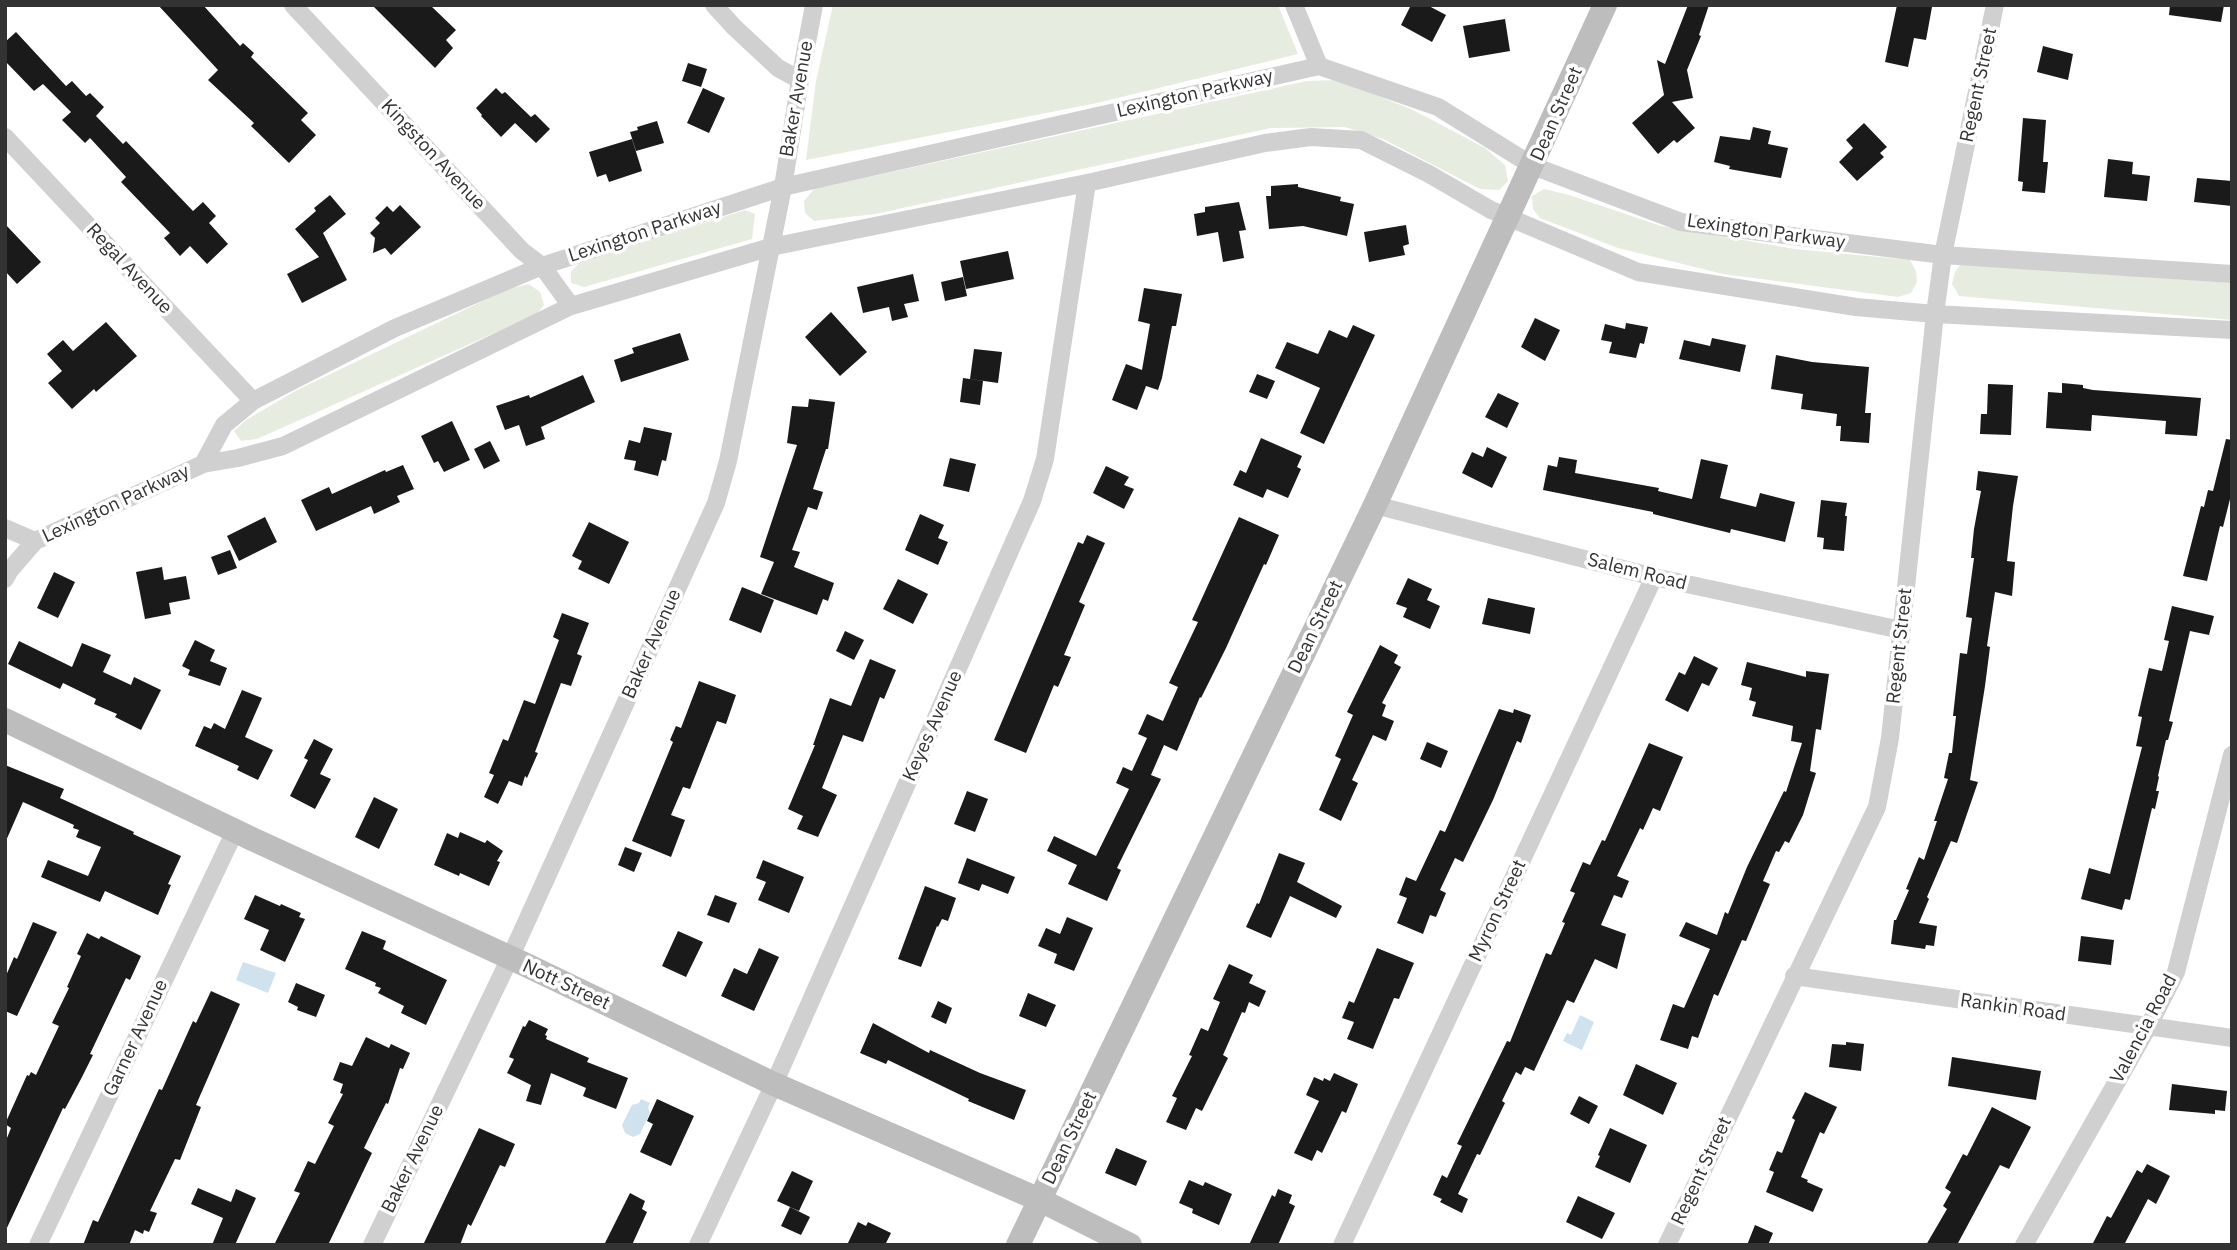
<!DOCTYPE html>
<style>
body{margin:0}
#map{position:relative;width:2237px;height:1250px;overflow:hidden;background:#fff;font-family:"IBM Plex Sans",sans-serif}
canvas{display:block}
.frame{position:absolute;inset:0;border:7px solid #333;pointer-events:none}
</style>
<div id="map">
<canvas width="2237" height="1250"></canvas>
<div class="frame"></div>
</div>
<script>
const g = document.querySelector('canvas').getContext('2d');
g.lineJoin = 'round';
function fill(path, color) { g.fillStyle = color; g.fill(path, 'evenodd'); }
const shape = rows => new Path2D(rows.map(r => 'M' + r).join(''));
function stroke(path, color, width, dash) { g.strokeStyle = color; g.lineWidth = width; g.lineCap = dash ? 'butt' : 'round'; g.setLineDash(dash || []); g.stroke(path); }
function label(font, color, halo, rows, align = 'center') {
  g.font = font + ' "IBM Plex Sans",sans-serif'; g.lineWidth = 7; g.setLineDash([]); g.textBaseline = 'middle'; g.strokeStyle = halo; g.fillStyle = color; for (const [text, x, y, turn = 0] of rows) {
    g.save(); g.translate(x, y); g.rotate((+turn || 0) * Math.PI / 180); g.textAlign = isNaN(turn) ? turn : align; if (halo) g.strokeText(text, 0, 0); g.fillText(text, 0, 0); g.restore();
  }
}
const green = shape([
 [833,5,1278,5,1298,54,1097,103,806,160,816,81],
 [1339,80,1413,110,1485,148,1505,165,1508,181,1499,190,1480,189,1383,139,1345,127,1271,128,875,214,814,221,805,213,804,201,814,189,1307,81],
 [1544,189,1569,195,1661,226,1795,249,1910,260,1916,271,1917,282,1911,293,1898,297,1723,274,1618,248,1540,218,1533,209,1532,196],
 [745,210,755,214,752,239,584,287,571,283,571,272,579,263],
 [1961,264,2232,283,2232,320,1959,296,1952,284,1955,272],
 [529,284,540,292,544,305,537,314,257,439,241,441,234,431,246,420,297,390,508,289]
]);
const water = shape([
 [243,962,276,973,268,993,236,980],
 [1580,1015,1594,1022,1582,1050,1563,1041,1567,1033,1571,1035],
 [641,1099,650,1103,648,1107,650,1113,640,1134,633,1137,625,1133,622,1125,632,1105,639,1103]
]);
const building = shape([
 [158,5,203,5,240,46,243,43,254,53,251,57,308,113,301,120,316,135,289,163,251,126,254,123,208,80,218,70],
 [372,5,430,5,456,30,446,40,453,48,435,68],
 [1411,5,1427,5,1446,15,1432,42,1401,25],
 [1688,5,1709,5,1699,35,1701,36,1687,70,1693,98,1672,102,1695,128,1677,143,1674,140,1658,154,1632,123,1664,95,1657,60,1665,64],
 [1897,5,1932,7,1926,40,1914,38,1908,67,1885,62],
 [2170,5,2224,5,2221,22,2169,15],
 [1505,19,1510,51,1469,58,1463,26],
 [16,32,66,86,72,81,86,96,90,93,104,107,96,116,123,144,126,141,193,211,203,202,216,216,209,223,228,244,207,264,190,246,180,256,164,238,170,233,121,182,126,177,90,138,85,143,62,120,71,112,43,84,34,91,5,61,5,42],
 [2043,46,2073,54,2068,80,2037,72],
 [688,63,707,69,701,87,682,81],
 [496,88,502,94,505,92,531,117,535,114,550,129,536,143,515,123,501,137,481,116,482,115,476,108],
 [703,88,725,98,709,133,687,123],
 [2023,118,2046,120,2043,162,2048,162,2045,193,2022,191,2023,182,2018,181],
 [657,121,664,143,636,151,630,132,638,130,637,127],
 [1864,123,1887,147,1880,153,1884,157,1857,181,1839,162,1853,148,1846,140],
 [1753,127,1771,131,1768,144,1788,148,1781,178,1729,169,1730,166,1714,162,1720,136,1750,140],
 [632,139,642,171,609,182,606,174,597,177,589,152],
 [2108,159,2133,162,2132,174,2150,176,2147,201,2104,197],
 [2197,178,2232,181,2232,206,2194,202],
 [1298,184,1298,187,1341,197,1340,201,1354,204,1347,236,1303,226,1269,229,1266,196,1271,196,1271,186],
 [330,195,346,214,323,233,347,280,302,303,287,274,319,257,295,229,316,211,314,208],
 [1239,202,1246,230,1239,231,1244,258,1223,262,1218,232,1197,236,1194,214,1205,212,1205,207],
 [400,205,421,227,391,255,385,248,373,253,375,238,370,233,380,223,375,218,387,206,393,212],
 [5,224,41,262,17,284,5,271],
 [1406,225,1409,244,1403,246,1405,255,1369,262,1364,232],
 [1008,251,1014,279,966,289,960,261],
 [913,274,919,301,904,304,908,317,892,321,889,307,863,313,857,287],
 [963,277,967,296,945,301,941,282],
 [1144,288,1182,294,1176,326,1172,326,1162,378,1158,390,1146,386,1137,410,1112,400,1126,364,1142,370,1150,324,1138,321],
 [831,312,867,352,840,376,805,337],
 [1535,318,1560,330,1545,361,1521,347],
 [106,322,137,356,96,392,94,389,72,409,48,383,62,371,47,354,63,340,73,351],
 [1626,323,1648,327,1644,344,1640,343,1636,358,1609,353,1612,342,1601,340,1605,324,1625,329],
 [1353,325,1375,335,1324,444,1300,433,1320,388,1275,368,1287,342,1318,354,1329,330,1347,338],
 [680,333,689,360,621,382,614,360,634,353,632,348],
 [1712,338,1746,345,1740,372,1679,359,1684,340,1710,346],
 [974,349,1002,352,998,383,970,379],
 [1776,355,1812,362,1869,367,1865,413,1871,413,1869,443,1840,441,1841,426,1836,426,1837,414,1801,409,1803,394,1771,389],
 [1257,374,1275,381,1267,399,1249,392],
 [583,375,595,402,541,427,545,439,526,446,519,425,505,430,496,406,529,395,530,398],
 [963,378,983,381,980,405,960,402],
 [2062,383,2083,385,2083,388,2093,390,2201,398,2197,436,2165,434,2166,421,2092,415,2091,431,2046,428,2048,392,2062,393],
 [1988,384,2013,385,2011,435,1980,434,1981,414,1987,414],
 [1498,393,1519,403,1507,428,1485,417],
 [809,399,835,402,828,449,826,449,813,489,823,492,817,510,808,507,792,550,800,552,794,567,834,583,828,601,823,599,817,615,761,594,774,562,760,557,797,445,787,443,792,406,808,407],
 [452,421,470,460,444,472,438,461,434,463,421,436],
 [644,427,672,433,666,461,662,460,658,476,634,470,636,461,624,459,629,440,640,443],
 [1261,438,1302,456,1297,467,1301,469,1288,498,1267,489,1263,498,1233,485,1240,470,1246,473],
 [2226,439,2232,440,2232,491,2223,527,2220,526,2207,581,2183,576,2201,506,2204,507,2208,490,2213,491],
 [490,441,500,461,484,469,474,449],
 [1487,447,1507,457,1492,488,1462,473,1472,452,1483,457],
 [1559,457,1577,460,1575,473,1659,488,1658,491,1692,499,1701,459,1728,465,1720,498,1756,507,1760,493,1795,502,1785,542,1731,529,1730,533,1653,514,1653,512,1543,490,1548,465,1557,467],
 [950,458,976,464,969,492,943,486],
 [403,465,414,489,397,496,400,502,374,514,371,506,316,531,301,500,329,487,332,494,385,470,386,472],
 [1106,466,1129,477,1124,485,1134,489,1124,509,1093,493],
 [1978,471,2018,476,2013,506,2007,561,2015,562,2012,596,1995,592,1987,646,1990,647,1985,686,1970,780,1978,782,1957,843,1951,841,1927,897,1929,899,1919,923,1937,926,1934,946,1926,945,1925,949,1891,944,1894,920,1896,920,1909,890,1906,889,1919,857,1924,860,1937,821,1934,821,1948,779,1944,778,1949,753,1952,753,1956,716,1953,716,1960,653,1967,654,1972,618,1966,617,1974,558,1971,558,1974,529,1981,491,1976,490],
 [1821,500,1847,503,1845,516,1847,516,1844,551,1823,549,1824,538,1817,537],
 [920,514,944,525,938,538,948,542,938,565,905,550],
 [265,517,277,542,239,561,227,536],
 [1239,517,1279,535,1266,565,1264,564,1226,648,1201,698,1200,697,1177,751,1164,745,1151,775,1161,779,1117,868,1121,870,1107,901,1068,884,1077,865,1047,851,1054,836,1096,856,1129,789,1116,783,1123,767,1132,771,1147,738,1138,734,1147,714,1163,721,1178,687,1169,683,1198,622,1192,620],
 [589,522,629,542,609,584,578,569,582,561,572,556],
 [1087,535,1105,543,1079,602,1085,605,1064,655,1071,657,1058,687,1054,685,1026,753,994,740,1078,542,1083,544],
 [230,550,237,568,218,575,211,557],
 [162,567,164,580,186,576,190,599,169,603,171,614,145,619,136,572],
 [54,572,75,582,58,618,37,608],
 [1408,578,1432,589,1427,600,1440,606,1430,629,1403,617,1407,608,1396,604],
 [898,579,928,594,913,624,883,609],
 [742,587,774,600,761,633,729,620],
 [1488,598,1535,608,1530,634,1482,624],
 [2172,606,2214,616,2209,635,2190,631,2169,721,2173,722,2168,740,2166,740,2158,776,2159,777,2156,791,2159,791,2155,809,2152,808,2130,900,2125,899,2122,910,2081,899,2089,868,2110,874,2142,747,2136,746,2142,717,2138,716,2149,668,2162,671,2169,641,2164,640],
 [562,613,589,623,577,654,582,656,571,686,561,683,535,752,538,753,527,778,525,776,522,786,509,781,498,804,484,797,494,775,489,773,503,739,508,741,524,700,535,704,559,640,553,637],
 [845,631,864,640,854,660,836,651],
 [195,640,215,650,210,661,227,668,220,686,188,675,190,670,182,666],
 [19,641,72,667,82,643,111,655,103,672,131,685,134,677,161,690,141,730,115,717,117,714,94,704,96,699,63,683,60,689,8,664],
 [1380,645,1398,655,1394,663,1401,667,1382,703,1386,705,1382,716,1394,721,1386,741,1373,735,1352,780,1358,783,1341,821,1319,810,1341,759,1335,756,1353,715,1347,712],
 [1694,656,1718,668,1709,686,1702,683,1688,712,1665,700,1679,672,1685,675],
 [870,659,896,670,884,699,880,697,863,742,843,735,822,788,837,795,818,837,797,829,803,816,788,809,815,745,813,745,830,698,851,706],
 [1747,662,1806,677,1806,671,1829,674,1821,730,1816,729,1810,771,1816,773,1803,815,1789,843,1785,841,1779,852,1776,851,1763,881,1770,884,1746,941,1742,940,1718,996,1714,994,1698,1038,1692,1036,1688,1049,1660,1040,1673,1004,1684,1008,1710,949,1679,936,1686,922,1717,935,1725,912,1728,914,1747,867,1784,791,1786,792,1802,743,1791,741,1793,726,1752,716,1756,702,1749,700,1752,688,1741,685],
 [699,681,736,695,726,724,717,721,690,789,683,787,671,815,685,820,671,857,632,841,673,742,670,740,676,726,681,728],
 [242,690,262,698,245,737,273,750,258,780,237,770,239,766,195,746,204,726,211,729,214,723,225,729],
 [1499,709,1513,713,1514,709,1531,715,1521,743,1517,741,1493,800,1463,862,1455,858,1440,890,1446,893,1436,917,1430,915,1423,934,1397,923,1407,898,1399,895,1406,877,1416,881,1440,830,1445,832],
 [314,739,333,749,320,774,331,779,315,809,290,796,308,760,304,758],
 [1427,742,1448,751,1441,768,1420,759],
 [1649,743,1683,757,1660,811,1653,808,1643,830,1640,828,1617,876,1629,881,1622,898,1614,895,1601,925,1626,934,1617,969,1595,959,1574,1003,1567,1000,1534,1071,1525,1067,1521,1075,1516,1072,1502,1101,1505,1103,1480,1155,1477,1154,1458,1194,1468,1199,1462,1213,1440,1202,1442,1199,1433,1195,1442,1175,1447,1178,1462,1146,1457,1144,1507,1041,1510,1042,1546,953,1551,955,1565,923,1562,922,1575,893,1570,891,1583,862,1590,865,1602,840,1605,841],
 [5,765,64,789,60,798,134,832,133,834,181,856,168,884,171,885,158,915,105,891,100,902,41,877,48,860,88,876,101,847,76,837,79,830,73,828,74,825,23,802,5,843],
 [967,791,988,799,975,832,954,824],
 [374,797,398,809,379,849,355,837],
 [460,832,485,843,487,840,503,851,497,861,500,862,489,886,460,873,459,876,434,865,447,833,458,838],
 [625,847,642,853,634,872,618,865],
 [1279,853,1305,863,1297,882,1342,906,1336,918,1290,896,1271,938,1246,927,1257,903,1259,904],
 [967,858,1015,877,1008,894,982,884,979,891,958,883],
 [763,860,804,877,789,913,758,900,766,882,756,878],
 [925,886,956,898,948,921,942,919,938,927,937,926,921,967,898,959],
 [255,895,280,906,281,904,301,913,299,917,305,919,285,962,260,950,269,930,244,919],
 [715,895,737,903,729,923,707,915],
 [1067,917,1093,928,1074,971,1054,963,1057,954,1038,946,1046,928,1060,934],
 [33,922,57,932,17,1016,5,1011,5,978,14,957,17,959],
 [362,931,386,941,383,949,447,980,426,1025,401,1013,404,1006,378,993,381,988,375,986,376,983,345,969],
 [678,931,703,942,686,977,662,966],
 [87,933,99,939,101,936,141,956,130,980,126,978,90,1054,93,1055,82,1077,65,1109,63,1108,5,1232,5,1143,11,1128,5,1124,27,1075,29,1076,31,1072,36,1075,59,1026,52,1023,69,988,67,987,81,956,77,954],
 [2081,936,2114,940,2111,965,2078,961],
 [759,948,779,957,754,1011,721,996,734,968,747,974],
 [1377,948,1414,963,1399,999,1394,998,1373,1049,1347,1039,1354,1022,1342,1018,1349,1001,1354,1003],
 [1229,964,1253,975,1249,983,1266,991,1259,1007,1249,1002,1245,1013,1242,1012,1223,1055,1228,1058,1202,1111,1196,1108,1186,1130,1166,1122,1177,1098,1172,1096,1192,1056,1189,1055,1201,1028,1208,1031,1220,1002,1213,999],
 [296,983,325,995,316,1017,297,1010,298,1007,288,1002],
 [211,991,240,1004,196,1105,201,1107,180,1160,175,1159,150,1211,157,1213,149,1232,144,1230,143,1234,135,1230,129,1245,83,1245,93,1220,98,1222,159,1089,162,1090,193,1021,196,1023],
 [1028,993,1056,1005,1046,1027,1019,1016],
 [938,1001,952,1008,946,1024,931,1017],
 [529,1020,548,1029,545,1035,547,1036,546,1039,589,1058,587,1062,628,1078,616,1109,583,1096,586,1088,551,1073,541,1105,526,1101,531,1085,507,1073,514,1059,509,1057,523,1026,525,1027],
 [873,1023,929,1053,930,1050,980,1073,1026,1090,1014,1120,968,1101,969,1099,888,1060,886,1064,860,1053],
 [366,1037,389,1048,391,1044,410,1053,403,1069,400,1068,388,1104,386,1103,364,1148,372,1153,328,1245,274,1245,300,1193,294,1191,308,1161,315,1164,334,1126,328,1123,343,1094,340,1093,343,1084,333,1080,340,1062,352,1066],
 [1846,1042,1864,1044,1861,1071,1829,1067,1832,1044,1846,1045],
 [1952,1057,2041,1071,2036,1100,1948,1086],
 [1636,1064,1677,1083,1663,1115,1623,1095],
 [1334,1073,1358,1084,1346,1113,1342,1111,1322,1153,1317,1150,1312,1161,1294,1153,1319,1101,1306,1095,1314,1077,1323,1081,1324,1078,1330,1081],
 [2172,1084,2227,1091,2225,1111,2215,1110,2215,1114,2169,1110],
 [1805,1092,1837,1107,1824,1134,1820,1132,1801,1177,1808,1180,1807,1182,1823,1189,1813,1212,1766,1192,1774,1172,1769,1170,1777,1151,1782,1153,1795,1120,1792,1118],
 [1579,1096,1598,1106,1589,1124,1570,1114],
 [657,1099,694,1116,671,1166,640,1152,653,1124,647,1121],
 [1992,1107,2031,1127,2009,1169,2000,1165,1957,1245,1926,1245,1947,1209,1943,1206,1951,1192,1945,1188,1963,1154,1967,1156],
 [479,1128,515,1144,505,1167,500,1165,471,1226,468,1224,460,1245,423,1245],
 [1610,1128,1647,1145,1630,1183,1595,1167,1600,1156,1598,1155],
 [1116,1148,1147,1161,1136,1186,1105,1173],
 [2147,1164,2170,1176,2156,1204,2148,1199,2124,1245,2092,1245,2107,1216,2111,1218,2137,1170,2142,1173],
 [792,1171,813,1181,799,1211,777,1201],
 [1189,1180,1203,1186,1205,1182,1232,1194,1219,1225,1192,1213,1193,1209,1179,1203],
 [198,1188,231,1202,236,1189,256,1198,235,1245,212,1245,223,1218,191,1204],
 [1278,1189,1292,1195,1289,1203,1295,1206,1278,1245,1249,1245,1272,1195,1275,1197],
 [630,1193,645,1201,642,1209,647,1212,632,1245,604,1245],
 [1578,1196,1615,1213,1602,1239,1566,1222],
 [790,1207,810,1217,801,1235,781,1226],
 [858,1222,866,1226,868,1222,891,1233,885,1245,847,1245],
 [1755,1225,1773,1233,1768,1245,1747,1245]
]);
const street = shape([
 [293,5,522,251,542,266,571,306],
 [714,5,734,27,778,68,800,80],
 [1294,5,1319,66],
 [5,137,253,401],
 [203,464,224,425,253,401,395,328,542,266,783,187,1319,66,1438,107,1533,166,1681,222,1943,255,2232,274],
 [1375,505,1654,577,1901,630],
 [5,528,35,541],
 [5,579,10,570,35,541,203,464,238,458,283,446,571,306,771,247,1087,183,1265,143,1311,137,1361,140,1429,174,1491,210,1638,272,1856,307,1935,314,2232,330],
 [1794,976,2232,1038],
 [38,1245,235,831],
 [372,1245,510,958,716,503,728,461,783,187,800,80,814,5],
 [698,1245,774,1084,1032,501,1045,459,1087,183],
 [1342,1245,1654,577],
 [1667,1245,1877,807,1890,738,1935,314,1943,255,1995,5],
 [2024,1245,2148,1027,2176,972,2232,755]
]);
const secondary = shape([
 [5,720,250,838,524,964,774,1084,1040,1200,1130,1245],
 [1018,1245,1375,505,1605,5]
]);
const streetNames = [
 ["Regent Street",1979,85,-78],
 ["Lexington Parkway",1195,94,-13],
 ["Baker Avenue",797,99,-80],
 ["Dean Street",1557,114,-66],
 ["Kingston Avenue",433,155,47],
 ["Lexington Parkway",645,232,-18],
 ["Lexington Parkway",1766,232,8],
 ["Regal Avenue",129,269,47],
 ["Lexington Parkway",116,504,-25],
 ["Salem Road",1637,572,14],
 ["Dean Street",1316,627,-64],
 ["Baker Avenue",652,644,-66],
 ["Regent Street",1900,646,-84],
 ["Keyes Avenue",933,726,-66],
 ["Myron Street",1498,911,-65],
 ["Nott Street",566,985,25],
 ["Rankin Road",2013,1008,8],
 ["Valencia Road",2144,1029,-62],
 ["Garner Avenue",136,1038,-65],
 ["Dean Street",1070,1138,-64],
 ["Baker Avenue",413,1159,-64],
 ["Regent Street",1702,1171,-65]
];
fill(green, '#e6ecdf');
fill(water, '#cfe2ee');
fill(building, '#1a1a1a');
stroke(street, '#d0d0d0', 18);
stroke(secondary, '#bdbdbd', 24);
label('19px', '#333', '#fff', streetNames);
</script>
